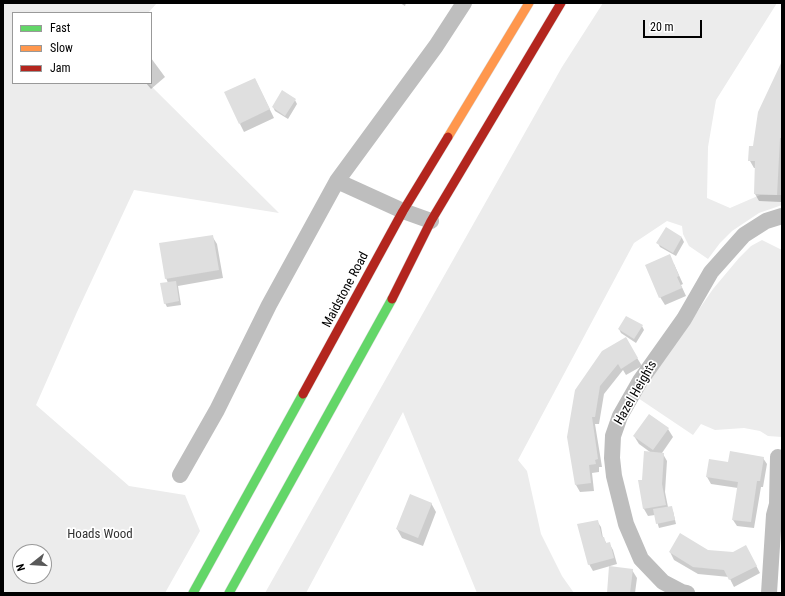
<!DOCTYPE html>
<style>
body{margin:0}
#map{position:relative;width:785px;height:596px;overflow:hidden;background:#fff;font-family:"Roboto Condensed",sans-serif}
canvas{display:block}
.frame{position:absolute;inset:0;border:4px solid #000;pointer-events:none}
.legend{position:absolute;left:12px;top:12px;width:140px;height:72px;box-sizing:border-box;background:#fff;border:1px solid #999;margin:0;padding:5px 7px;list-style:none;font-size:12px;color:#000}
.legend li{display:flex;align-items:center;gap:8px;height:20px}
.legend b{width:20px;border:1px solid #999}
.north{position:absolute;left:12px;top:544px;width:40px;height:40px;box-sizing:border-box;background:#fff;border:1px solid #999;border-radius:50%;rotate:253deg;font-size:11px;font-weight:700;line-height:16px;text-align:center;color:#000}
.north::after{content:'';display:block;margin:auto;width:14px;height:18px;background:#595959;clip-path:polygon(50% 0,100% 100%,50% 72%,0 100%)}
.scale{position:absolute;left:643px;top:20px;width:59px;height:18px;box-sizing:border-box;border:2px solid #000;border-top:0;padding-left:5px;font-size:12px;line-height:14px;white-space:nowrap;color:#000;-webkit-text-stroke:3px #fff;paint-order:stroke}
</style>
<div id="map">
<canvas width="785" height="596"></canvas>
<div class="frame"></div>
<ul class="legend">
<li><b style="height:5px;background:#63d668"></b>Fast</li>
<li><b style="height:5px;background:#ff974d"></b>Slow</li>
<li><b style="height:5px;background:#b3261e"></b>Jam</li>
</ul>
<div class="north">N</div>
<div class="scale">20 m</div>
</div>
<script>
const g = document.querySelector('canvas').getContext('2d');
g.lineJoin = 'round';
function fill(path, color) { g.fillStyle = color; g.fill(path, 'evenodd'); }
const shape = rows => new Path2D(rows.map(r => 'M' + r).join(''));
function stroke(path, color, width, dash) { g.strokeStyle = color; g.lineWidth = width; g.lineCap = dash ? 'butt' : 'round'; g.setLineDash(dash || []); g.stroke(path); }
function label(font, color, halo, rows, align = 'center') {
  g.font = font + ' "Roboto Condensed",sans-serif'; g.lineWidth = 3.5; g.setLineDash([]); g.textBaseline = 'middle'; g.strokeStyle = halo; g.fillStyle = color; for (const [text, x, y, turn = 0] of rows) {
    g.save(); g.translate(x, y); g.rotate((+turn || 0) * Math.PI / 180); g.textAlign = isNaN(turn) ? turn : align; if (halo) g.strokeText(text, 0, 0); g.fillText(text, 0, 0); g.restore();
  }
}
const green = shape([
 [3,3,157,3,148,13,13,13,13,83,148,83,279,213,134,190,77,312,36,405,129,486,185,495,200,531,165,593,3,593],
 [20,552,44,552,44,576,20,576],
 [603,3,777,3,716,100,708,147,707,198,730,208,760,195,782,195,782,205,759,213,732,231,720,243,708,259,689,246,683,234,682,226,667,221,634,243,518,460,527,471,541,534,562,576,574,593,477,593,403,412,306,593,265,593,562,67],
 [762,240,782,250,782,437,768,436,760,431,744,428,715,430,701,424,693,435,638,398,713,289,739,258,751,246]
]);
const shadow = shape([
 [400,3,406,3,405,6],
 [151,58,165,77,151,89,146,83,151,83],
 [782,72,782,201,781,202,759,201,755,194,756,168,754,168,750,161],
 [255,79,274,118,244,132,240,124],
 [295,100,297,104,288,119,275,111,273,107],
 [666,229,682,238,684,242,676,256,660,247,658,243],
 [212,236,217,244,223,278,178,286,181,305,167,307,165,303,168,283,166,278],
 [674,264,683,284,681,285,686,296,665,305,660,297],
 [642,326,644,330,636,343,621,333,619,329],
 [625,338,642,366,626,375,623,370,604,394,599,424,595,424,602,467,599,467,599,472,592,473,594,491,580,492,576,485,568,437],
 [668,429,673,437,662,453,663,454,667,461,665,492,668,507,671,507,673,511,676,524,659,528,655,515,648,516,644,509,639,481,643,480,650,452,639,444,634,436],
 [763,458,767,464,763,487,761,487,754,528,737,526,733,520,738,488,711,484,707,477,729,463],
 [431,503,436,512,423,546,402,538,397,529],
 [597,521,601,527,603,538,607,544,609,543,613,550,617,564,593,571,589,564],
 [670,552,750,554,760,573,734,587,729,577,698,574,674,560],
 [632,570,637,578,635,593,608,593]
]);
const building = shape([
 [782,61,782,138,780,138,777,195,754,194,755,161,748,161,749,146,753,146,758,112],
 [255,78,270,109,239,124,224,92],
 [282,90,296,99,285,116,272,107],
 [666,227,682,237,673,253,656,243],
 [213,235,219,270,165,279,159,243],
 [670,254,679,276,677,277,682,288,659,298,645,265],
 [176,281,179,301,164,304,160,283],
 [626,316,643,325,634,339,618,329],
 [626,337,638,358,621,369,618,364,600,386,595,417,592,417,598,459,595,460,596,464,589,465,591,483,575,485,567,437,575,390,602,351],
 [649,414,669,428,653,450,633,436],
 [644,451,664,453,662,484,666,505,643,509,638,480,642,480],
 [730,451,764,457,760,481,757,481,751,522,732,520,738,482,706,477,709,459,728,462],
 [410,494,432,503,418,538,396,529],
 [672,506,675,520,656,524,653,509],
 [598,520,602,537,604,537,606,543,610,542,614,558,588,565,577,524],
 [680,533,708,550,733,552,746,545,757,566,729,580,724,570,693,567,669,552],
 [609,566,633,569,630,593,607,593]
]);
const street = shape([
 [337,181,403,211,431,221],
 [180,475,217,410,269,305,337,181,436,46,464,3],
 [687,593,682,592,663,582,641,559,626,524,614,476,612,458,613,436,620,416,640,381,684,319,711,272,744,235,766,221,782,216],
 [769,593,774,515,777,504,778,457]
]);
const fast = shape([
 [193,593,303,394],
 [229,593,392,299]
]);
const slow = shape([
 [448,137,529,3]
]);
const jam = shape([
 [392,299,431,221,561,3],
 [303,394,403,211,448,137]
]);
const streetNames = [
 ["Maidstone Road",346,290,-62],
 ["Hazel Heights",636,393,-60]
];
const parkNames = [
 ["Hoads Wood",100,535]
];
fill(green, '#ececec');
fill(shadow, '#0003');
fill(building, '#dfdfdf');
stroke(fast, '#dbdbdb', 10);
stroke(slow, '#dbdbdb', 10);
stroke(jam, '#dbdbdb', 10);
stroke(street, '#bebebe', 16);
stroke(fast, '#63d668', 9);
stroke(slow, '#ff974d', 9);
stroke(jam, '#b3261e', 9);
label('13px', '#000', '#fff', streetNames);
label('13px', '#333', '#fff', parkNames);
</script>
